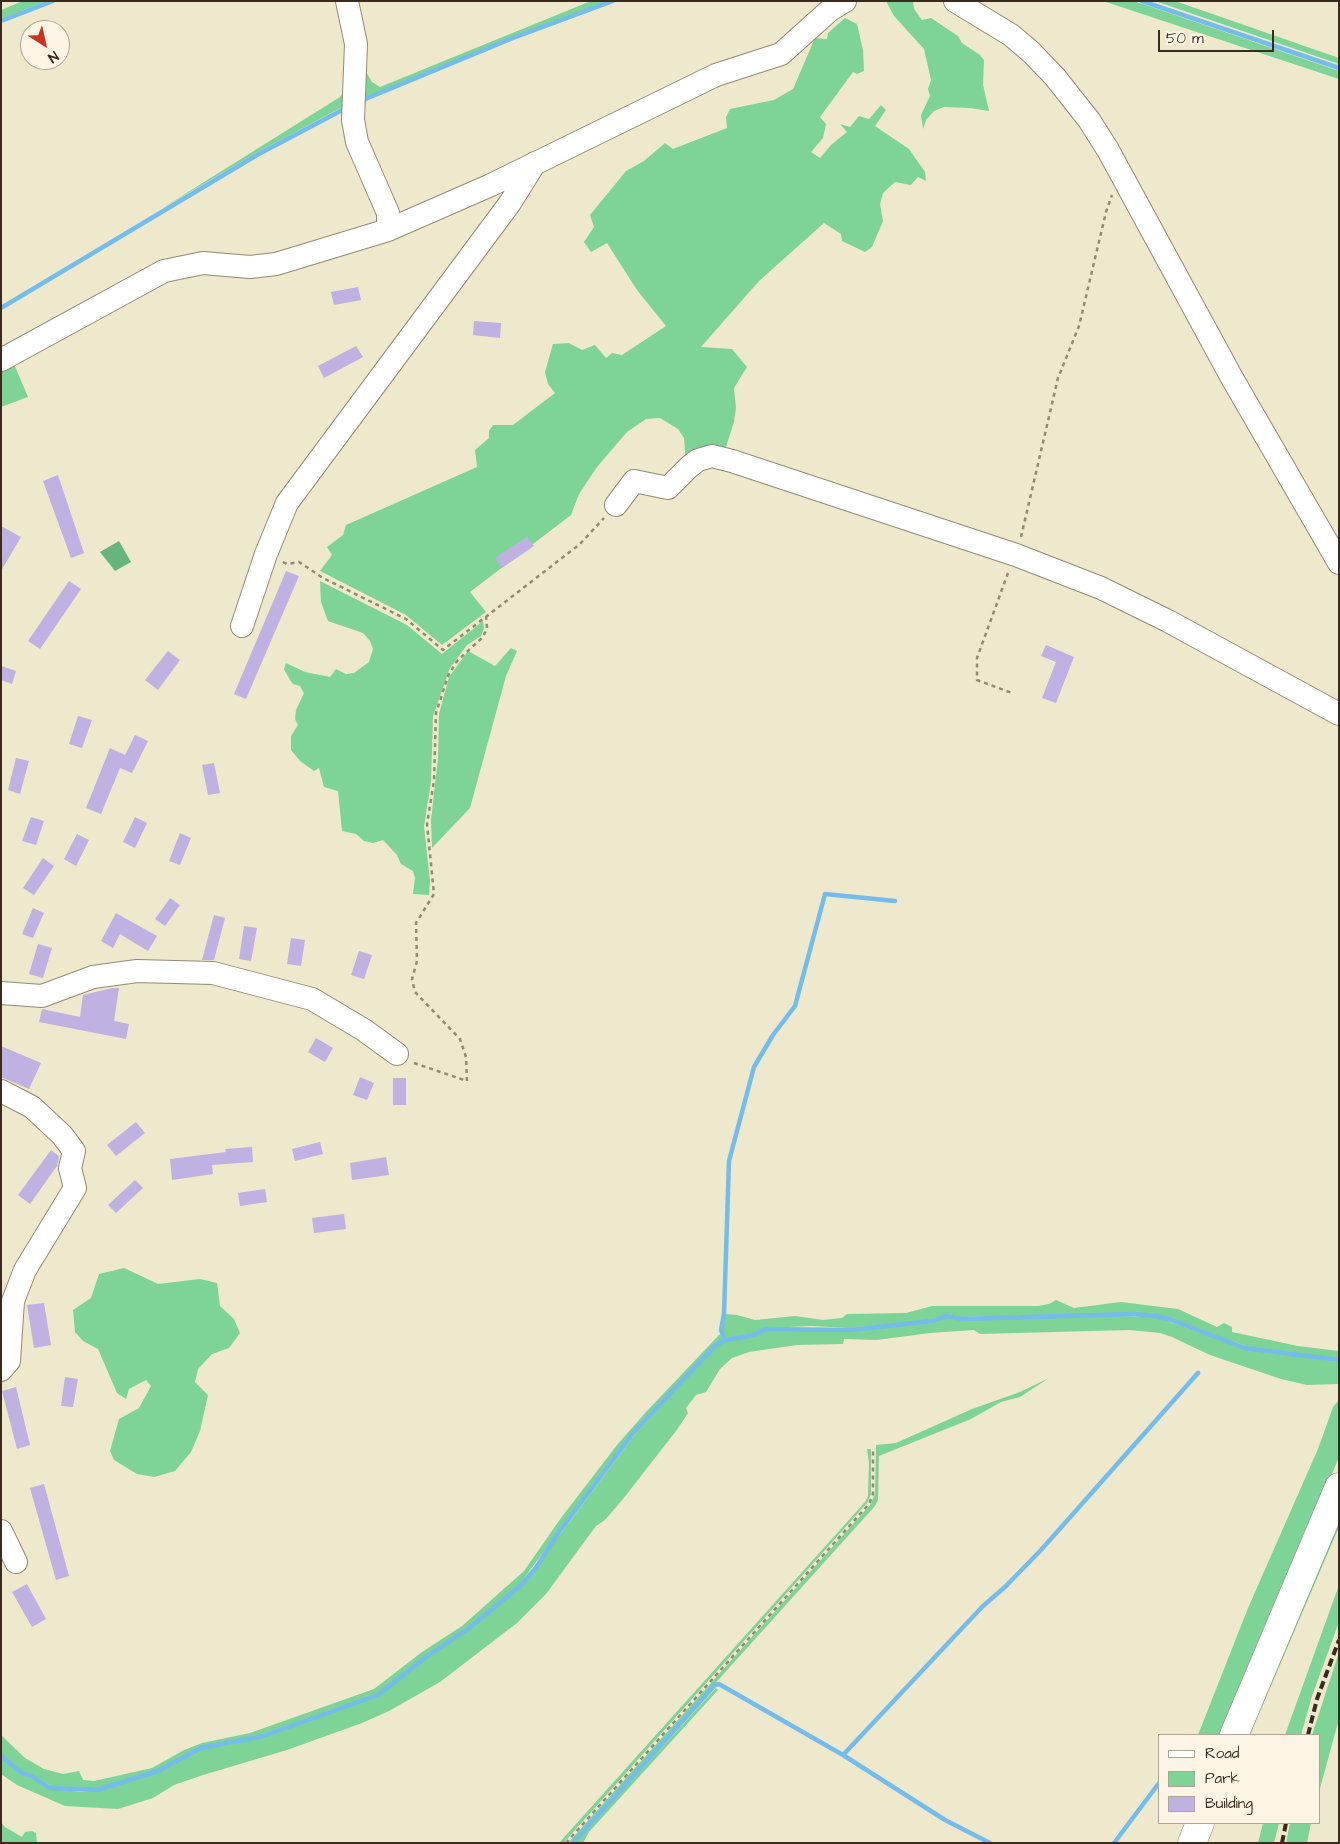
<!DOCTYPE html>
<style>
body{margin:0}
#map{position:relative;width:1340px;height:1844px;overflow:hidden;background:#eee8cc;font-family:"Architects Daughter",sans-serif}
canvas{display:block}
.frame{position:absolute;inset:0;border:2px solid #3b2a1e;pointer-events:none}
.legend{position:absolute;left:1158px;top:1734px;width:162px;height:90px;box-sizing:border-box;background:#fcf5e5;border:1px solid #afa495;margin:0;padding:6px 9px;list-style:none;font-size:15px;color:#3b2a1e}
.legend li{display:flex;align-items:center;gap:10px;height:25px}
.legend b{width:25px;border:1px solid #afa495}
.north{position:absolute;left:20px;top:20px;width:50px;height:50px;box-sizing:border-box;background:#fcf5e5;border:1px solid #afa495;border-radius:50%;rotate:145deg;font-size:14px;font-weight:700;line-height:20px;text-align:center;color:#3b2a1e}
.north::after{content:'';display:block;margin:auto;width:18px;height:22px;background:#c8321e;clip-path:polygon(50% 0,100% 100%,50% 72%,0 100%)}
.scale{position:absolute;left:1158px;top:30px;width:116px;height:22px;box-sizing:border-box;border:2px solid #3b2a1e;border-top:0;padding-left:6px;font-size:15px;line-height:18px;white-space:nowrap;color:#3b2a1e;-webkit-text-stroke:4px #fcf5e5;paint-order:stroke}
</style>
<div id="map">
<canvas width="1340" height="1844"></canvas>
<div class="frame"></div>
<ul class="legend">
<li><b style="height:6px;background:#fff"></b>Road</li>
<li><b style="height:14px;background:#7ed396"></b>Park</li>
<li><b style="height:14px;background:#bfb1e1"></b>Building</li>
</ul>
<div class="north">N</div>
<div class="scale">50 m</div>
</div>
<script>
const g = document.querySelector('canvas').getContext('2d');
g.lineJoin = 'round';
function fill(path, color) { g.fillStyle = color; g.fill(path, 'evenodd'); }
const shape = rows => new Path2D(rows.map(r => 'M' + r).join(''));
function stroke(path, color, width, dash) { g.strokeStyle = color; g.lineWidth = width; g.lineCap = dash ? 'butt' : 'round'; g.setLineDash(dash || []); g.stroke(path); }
const green = shape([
 [23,1,47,1,1,19,1,10],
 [591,1,609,1,361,99,363,67,372,82,380,87],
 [886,1,913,1,914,9,922,20,931,18,958,36,962,43,980,55,984,60,983,85,989,111,970,108,944,107,934,111,926,120,923,129,921,115,930,96,928,89,931,80,924,49,894,16],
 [1103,1,1134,1,1339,71,1339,79],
 [1155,1,1175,1,1339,58,1339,64],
 [845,18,857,24,863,50,864,71,857,74,853,72,820,117,826,124,823,138,811,152,820,158,831,145,847,132,840,124,850,127,859,116,869,119,881,105,886,110,875,126,909,149,925,172,926,181,918,177,911,185,895,182,883,193,880,204,883,221,872,247,865,252,842,241,841,234,824,223,759,281,701,347,732,349,747,367,734,388,736,408,734,422,723,456,686,464,684,438,678,429,660,418,646,419,627,432,597,467,579,494,571,515,470,592,486,612,442,645,406,615,320,571,332,555,327,547,343,535,346,525,477,467,475,450,489,438,489,431,493,425,513,425,555,393,548,384,545,372,553,344,569,343,582,350,595,345,606,358,612,353,622,355,666,326,637,290,607,243,591,252,584,242,594,227,590,215,626,171,644,161,665,143,673,149,727,128,726,117,730,109,774,100,793,89,815,38,827,39,828,33],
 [345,90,348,104,256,153,161,209,340,97],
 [11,357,28,397,1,407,1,363],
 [320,581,407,625,442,654,483,621,484,628,481,636,467,645,450,668,433,716,431,782,424,826,430,881,429,895,413,894,415,878,413,871,401,864,397,855,383,840,373,843,364,841,356,834,342,831,338,791,324,787,319,768,314,771,300,761,291,750,291,736,298,725,295,719,296,710,304,693,300,686,293,684,290,680,284,669,286,663,305,672,330,677,336,669,346,674,354,673,369,662,373,649,370,641,363,633,328,621,321,602],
 [511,648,517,651,506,676,470,808,432,848,431,820,438,758,439,714,449,677,468,651,495,666],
 [124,1268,158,1284,200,1279,217,1283,220,1306,234,1319,240,1333,229,1348,212,1354,198,1369,195,1382,208,1395,200,1431,191,1452,175,1471,154,1477,137,1474,114,1460,110,1451,119,1419,139,1408,151,1386,146,1380,129,1389,126,1399,117,1393,98,1349,83,1341,75,1332,73,1310,91,1298,99,1274],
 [1056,1300,1074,1308,1121,1302,1178,1309,1217,1327,1224,1323,1232,1327,1232,1332,1298,1346,1339,1351,1339,1359,1246,1346,1171,1319,1156,1314,1133,1313,963,1317,946,1314,932,1320,850,1328,811,1326,766,1328,754,1333,726,1338,722,1330,726,1314,737,1315,755,1320,795,1316,823,1320,842,1318,847,1314,906,1313,932,1306,1038,1306,1049,1304],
 [1083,1315,1156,1317,1245,1349,1339,1362,1339,1384,1307,1385,1281,1379,1210,1355,1172,1337,1160,1333,1129,1330,980,1334,974,1330,930,1333,877,1340,844,1339,843,1344,797,1345,749,1352,732,1358,720,1369,706,1392,696,1395,686,1408,688,1413,676,1431,623,1499,605,1520,596,1526,546,1594,517,1623,440,1682,389,1711,362,1723,287,1750,203,1775,174,1785,153,1798,118,1809,65,1806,17,1785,1,1774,1,1758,21,1774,31,1777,50,1789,83,1792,97,1791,159,1772,201,1749,264,1737,379,1696,427,1658,469,1630,521,1587,636,1433,717,1346,726,1341,754,1336,766,1331,850,1331,933,1323,946,1317,963,1320],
 [720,1334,723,1340,715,1344,633,1431,519,1585,467,1628,425,1656,377,1694,263,1734,201,1747,158,1770,97,1789,51,1786,32,1774,22,1772,1,1755,1,1735,25,1758,44,1769,63,1774,79,1771,83,1780,94,1781,152,1768,184,1750,202,1743,250,1733,374,1689,422,1652,462,1626,524,1571,561,1518,617,1445,646,1412],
 [1049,1378,1020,1397,1001,1402,971,1419,879,1456,878,1500,875,1506,573,1841,568,1843,870,1505,875,1494,876,1445,896,1443,972,1409,1020,1392],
 [1339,1400,1339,1457,1222,1735,1198,1735,1248,1608,1318,1449,1333,1407],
 [867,1449,871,1449,871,1494,867,1503,567,1839,564,1843,559,1843,865,1502,868,1496,869,1463],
 [1339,1507,1339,1527,1250,1735,1241,1735],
 [1339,1585,1339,1622,1312,1696,1301,1735,1285,1735],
 [1339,1652,1339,1719,1319,1792,1319,1735,1312,1735],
 [716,1688,718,1690,589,1832,583,1843,575,1843],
 [1,1822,5,1827,22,1837,25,1832,32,1831,36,1833,37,1843,1,1843],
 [1263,1823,1279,1823,1274,1843,1258,1843],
 [1290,1823,1311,1823,1307,1843,1286,1843]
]);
const forest = shape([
 [119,541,131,562,115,571,100,552]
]);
const stream = shape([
 [1142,1,1339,68],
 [1,21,53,1],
 [363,100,513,38,613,1],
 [1,308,257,155,346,108],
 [725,1340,721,1330,724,1314,729,1161,754,1067,773,1035,795,1006,825,894,895,901],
 [843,1755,982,1607,1006,1586,1041,1550,1198,1373],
 [1,1756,22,1773,32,1776,50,1788,97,1790,158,1771,201,1748,263,1736,378,1695,426,1657,468,1629,520,1586,535,1569,557,1535,634,1432,716,1345,725,1340,754,1335,766,1329,850,1330,933,1321,946,1316,963,1319,1133,1314,1156,1316,1171,1320,1245,1348,1339,1360],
 [573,1843,715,1685,719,1684,843,1755,945,1820,990,1843],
 [1114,1843,1159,1783]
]);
const building = shape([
 [358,287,361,300,334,305,331,292],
 [474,321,501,323,500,338,473,335],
 [356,346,363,357,324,378,318,366],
 [58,475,84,553,71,558,43,481],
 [1,526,21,537,1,571],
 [527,537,534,546,502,568,495,558],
 [286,571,299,576,246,699,234,694],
 [69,581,81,589,40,649,28,641],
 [1046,645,1074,657,1056,703,1042,698,1056,662,1041,656],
 [168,651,180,660,158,690,145,680],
 [1,666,16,671,12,684,1,680],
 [78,716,92,720,82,748,69,744],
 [135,735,148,741,132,773,120,768,101,814,86,808,110,748,125,755],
 [16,758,29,761,20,794,8,790],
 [214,763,220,793,208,795,202,765],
 [31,817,44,821,36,845,22,841],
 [135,817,147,823,135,848,123,842],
 [180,833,191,838,180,865,169,861],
 [77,834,89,840,76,866,64,859],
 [43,858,54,866,34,895,23,888],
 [170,898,180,905,165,926,155,919],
 [33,908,44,913,33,938,22,934],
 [116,913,157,936,148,951,120,934,113,948,101,941],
 [214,915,225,918,214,960,202,960],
 [244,926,257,928,251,961,239,959],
 [291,938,305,940,301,966,287,964],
 [38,944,52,948,43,978,29,974],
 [359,951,372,955,364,979,351,975],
 [112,988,119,988,114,1021,129,1024,126,1039,39,1022,42,1009,80,1017,83,995],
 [316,1038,333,1048,325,1062,308,1052],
 [1,1046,41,1063,29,1089,1,1077],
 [360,1077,374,1083,367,1100,353,1095],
 [393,1078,406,1078,406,1105,393,1105],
 [136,1122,145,1133,116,1156,107,1145],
 [320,1142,323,1154,295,1161,292,1149],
 [252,1147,253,1162,212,1165,213,1174,172,1180,170,1159,226,1152,225,1149],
 [51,1150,59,1156,57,1166,30,1204,18,1195],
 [386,1157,389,1175,352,1180,350,1163],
 [135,1180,143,1188,116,1213,108,1205],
 [265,1189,267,1202,240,1206,238,1193],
 [344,1214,346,1229,314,1233,312,1218],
 [44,1303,51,1345,34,1348,27,1305],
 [65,1377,78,1379,73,1407,61,1406],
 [16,1387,30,1445,17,1449,2,1391],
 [44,1484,69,1576,56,1580,30,1488],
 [27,1584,46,1619,32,1627,12,1592]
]);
const path = shape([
 [1021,537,1058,378,1079,326,1106,212,1112,195],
 [283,562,287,564,299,562,323,578,406,619,443,650,580,544,604,518],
 [1008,573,977,658,977,680,1012,693],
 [414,1063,467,1081,466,1057,460,1039,415,992,412,979,417,961,416,923,434,894,427,824,434,781,436,713,448,676,457,661,483,637,487,628,486,616],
 [566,1843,869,1504,873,1494,873,1449]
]);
const minor = shape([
 [347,1,356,44,353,120,357,142,388,213,388,230],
 [955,1,1011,35,1031,52,1055,77,1089,120,1108,150,1232,378,1339,563],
 [1,360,164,271,203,263,250,267,276,264,388,230,491,185,716,75,781,54,830,10,845,1],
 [616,505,634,481,668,488,689,467,698,460,712,456,732,461,1016,555,1101,588,1168,621,1339,714],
 [242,626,266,554,287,503,510,203,535,163],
 [1,993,42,996,93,977,137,971,213,973,312,999,364,1030,397,1054],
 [1,1091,32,1107,62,1135,74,1151,70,1168,75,1188,25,1270,13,1301,9,1361,1,1370],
 [1,1531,16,1562]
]);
const major = shape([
 [1234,1735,1339,1487],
 [1192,1843,1200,1823]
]);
const rail = shape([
 [1308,1735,1317,1699,1339,1640],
 [1282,1843,1286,1823]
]);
fill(green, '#7ed396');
fill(forest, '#66b57f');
stroke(stream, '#74bcec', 4.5);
fill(building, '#bfb1e1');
stroke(minor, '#948975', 24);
stroke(major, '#948975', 29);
stroke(path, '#948975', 2.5, [4, 4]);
stroke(minor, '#fff', 22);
stroke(major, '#fff', 28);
stroke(rail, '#3b2a1e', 4, [8, 4]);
</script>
